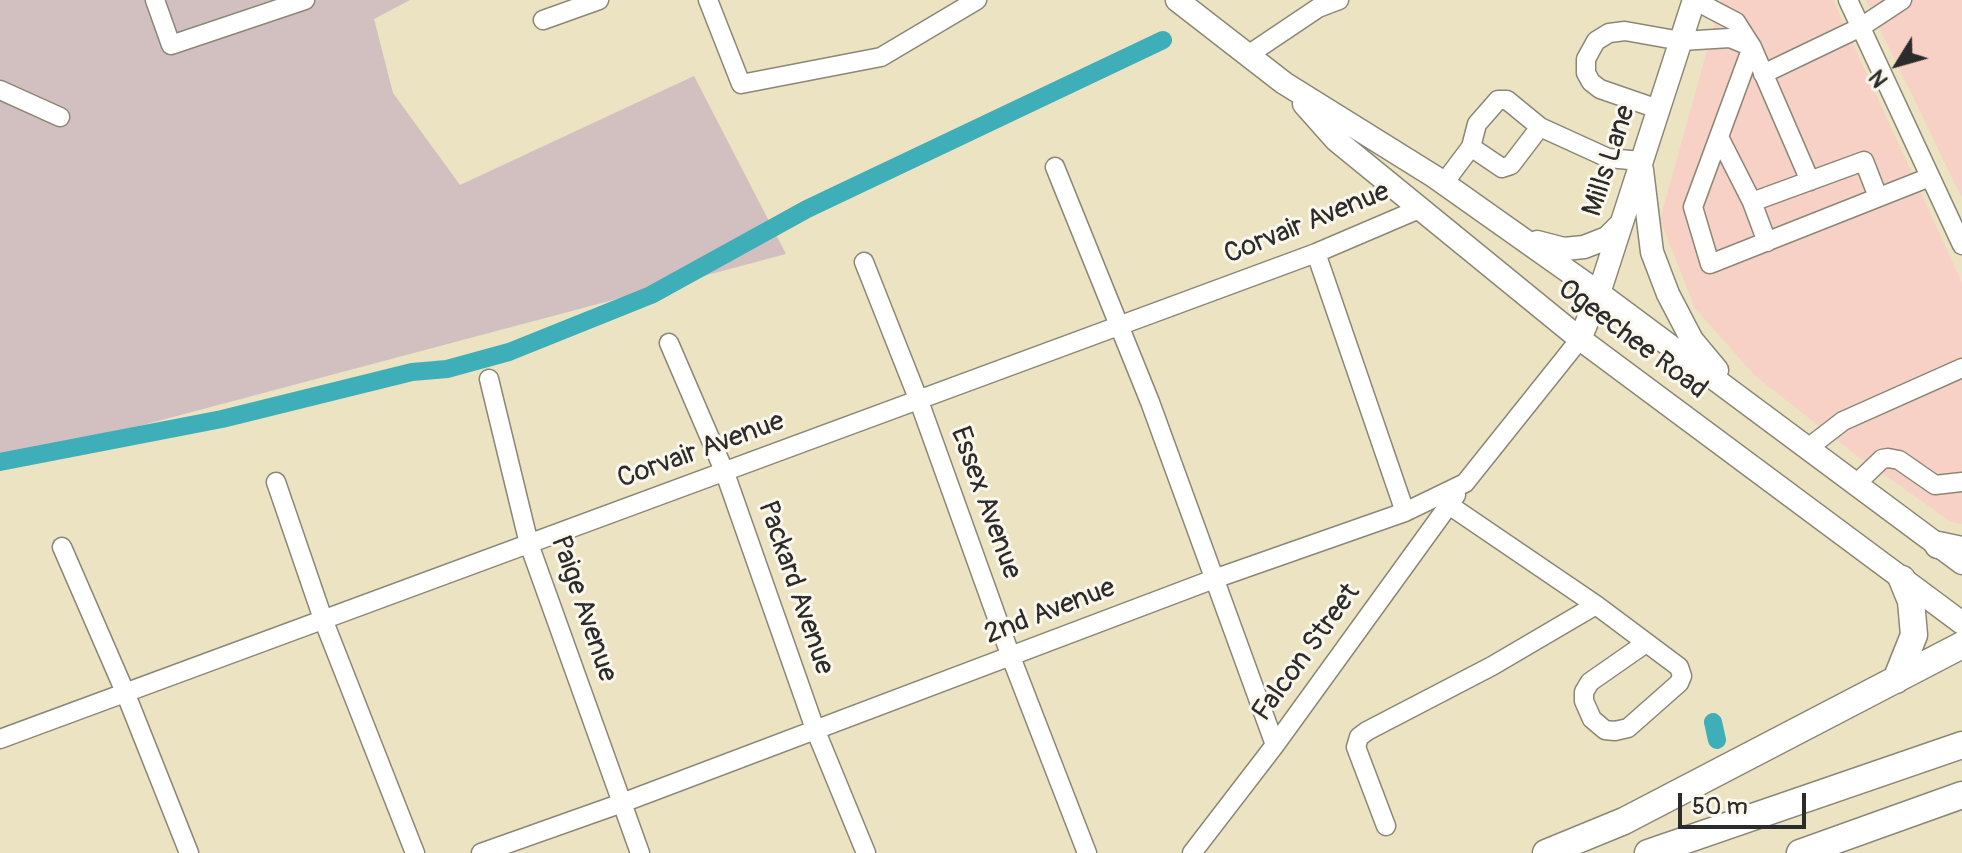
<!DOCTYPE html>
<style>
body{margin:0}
#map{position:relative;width:1962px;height:853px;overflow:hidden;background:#ebe3c2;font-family:Pangolin,sans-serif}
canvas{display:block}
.north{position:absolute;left:1858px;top:24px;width:80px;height:80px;-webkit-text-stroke:6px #fbf7ec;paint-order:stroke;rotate:233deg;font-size:22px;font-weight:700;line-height:32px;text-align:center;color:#2b2b2b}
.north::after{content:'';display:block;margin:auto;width:28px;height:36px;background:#2b2b2b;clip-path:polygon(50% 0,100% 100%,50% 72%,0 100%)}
.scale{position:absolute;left:1678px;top:793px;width:128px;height:36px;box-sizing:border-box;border:4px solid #2b2b2b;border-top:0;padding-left:10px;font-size:24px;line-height:28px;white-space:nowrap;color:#2b2b2b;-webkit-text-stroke:6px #fbf7ec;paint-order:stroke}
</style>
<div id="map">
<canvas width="1962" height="853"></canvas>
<div class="north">N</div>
<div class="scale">50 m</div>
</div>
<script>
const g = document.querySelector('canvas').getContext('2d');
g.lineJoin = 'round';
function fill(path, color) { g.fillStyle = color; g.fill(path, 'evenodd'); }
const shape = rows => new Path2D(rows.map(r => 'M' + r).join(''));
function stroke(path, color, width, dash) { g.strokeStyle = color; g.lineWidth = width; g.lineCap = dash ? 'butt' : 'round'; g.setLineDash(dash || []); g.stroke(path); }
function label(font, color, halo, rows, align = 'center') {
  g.font = font + ' Pangolin,sans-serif'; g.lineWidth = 6; g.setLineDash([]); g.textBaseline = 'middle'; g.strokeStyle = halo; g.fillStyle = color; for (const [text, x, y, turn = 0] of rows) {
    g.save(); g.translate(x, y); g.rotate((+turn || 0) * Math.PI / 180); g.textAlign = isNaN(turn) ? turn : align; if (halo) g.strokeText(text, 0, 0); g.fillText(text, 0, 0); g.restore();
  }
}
const built = shape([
 [1721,0,1833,0,1962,283,1962,524,1950,521,1856,455,1754,375,1695,308,1660,220],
 [1866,0,1962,0,1962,198]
]);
const industrial = shape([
 [0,0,410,0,374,19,393,93,460,185,694,76,786,254,0,463]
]);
const canal = shape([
 [0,462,222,419,412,372,447,369,509,352,651,295,807,209,1163,40],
 [1713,722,1717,740]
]);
const minor = shape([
 [155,0,171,45,305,0],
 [708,0,741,84,881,57,977,0],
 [1694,0,1736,22,1752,47,1810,181],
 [1848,0,1962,245],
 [543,20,599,0],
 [1248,55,1318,8,1339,0],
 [1763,74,1861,27,1902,0],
 [0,90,60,117],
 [1658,109,1600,89,1591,82,1586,73,1586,59,1596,41,1609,33,1625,31,1681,41,1730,38,1752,47,1693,207,1710,264,1930,177],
 [1720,139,1752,202],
 [1471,147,1477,124,1498,100,1507,100,1540,127],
 [1055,167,1150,402,1275,745],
 [1444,183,1471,147,1502,168,1511,165,1540,127,1608,158,1641,161],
 [1767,242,1752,202,1864,161,1878,197],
 [1316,253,1405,512],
 [864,262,919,401,1011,657,1087,853],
 [669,343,725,473,815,729,866,853],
 [489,379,529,544,640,853],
 [1808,448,1843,421,1962,368],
 [276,482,323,619,415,853],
 [1857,483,1882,459,1888,458,1899,460,1935,485,1962,482],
 [62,547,125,692,189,853],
 [1596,605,1679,667,1682,676,1679,683,1628,728,1615,731,1605,730,1592,719,1584,701,1584,692,1590,682,1646,643],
 [0,739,1316,253,1419,209],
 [1386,826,1356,747,1359,737,1367,731,1492,666,1596,605,1449,505],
 [481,853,622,803,1214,579,1405,512,1465,483,1580,339],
 [1192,853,1275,745,1456,495]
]);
const major = shape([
 [1177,0,1284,83,1435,177,1599,293,1962,563],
 [1304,104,1336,140,1580,339,1962,623],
 [1642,170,1652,252,1668,294,1692,340,1717,370],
 [1537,242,1564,249,1584,247,1607,238,1620,225],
 [1580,339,1599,293,1694,0]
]);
const highway = shape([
 [1938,545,1962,550],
 [1896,680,1914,635,1911,601,1902,579],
 [1546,853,1624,821,1962,645],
 [1648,853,1962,745],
 [1800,853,1962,795]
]);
const streetNames = [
 ["Mills Lane",1610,161,-72],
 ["Corvair Avenue",1307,224,-22],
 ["Ogeechee Road",1632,340,37],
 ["Corvair Avenue",701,451,-20],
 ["Essex Avenue",985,503,70],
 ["Packard Avenue",795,588,71],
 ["Paige Avenue",583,609,71],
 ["2nd Avenue",1050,612,-21],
 ["Falcon Street",1307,653,-54]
];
fill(built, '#f7d1c6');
fill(industrial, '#d2bfbf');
stroke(canal, '#3eaeb9', 18);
stroke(minor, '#8b8776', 21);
stroke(major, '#8b8776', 25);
stroke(highway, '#8b8776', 29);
stroke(minor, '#fff', 18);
stroke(major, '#fff', 22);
stroke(highway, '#fff', 26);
label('28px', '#2b2b2b', '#fbf7ec', streetNames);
</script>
